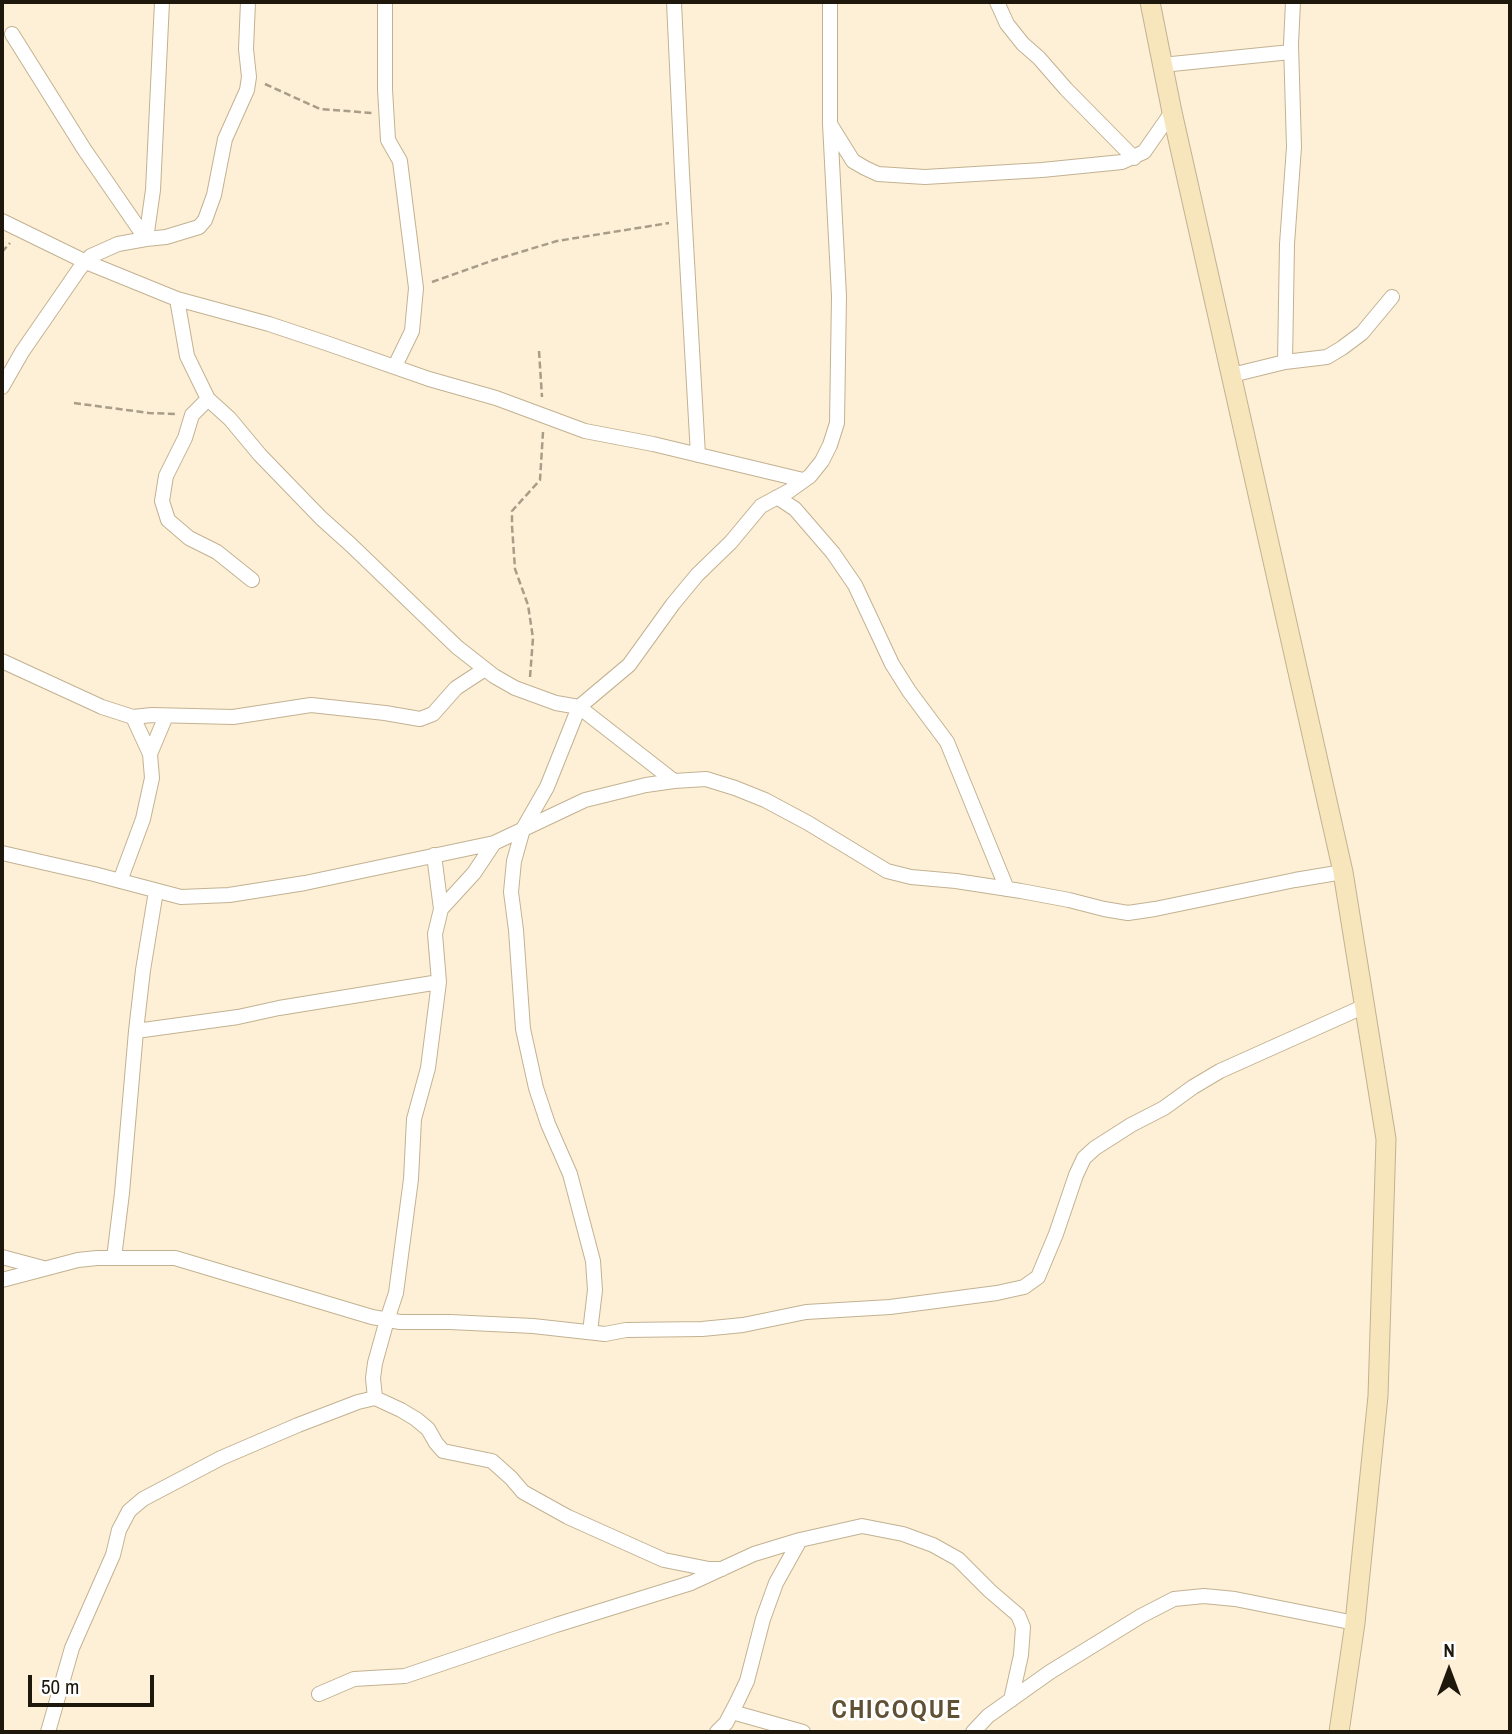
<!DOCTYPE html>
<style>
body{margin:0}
#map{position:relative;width:1512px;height:1734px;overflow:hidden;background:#fef0d6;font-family:"Archivo Narrow",sans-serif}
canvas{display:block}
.frame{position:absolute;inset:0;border:4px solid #1e180c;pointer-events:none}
.north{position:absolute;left:1414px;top:1636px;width:70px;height:70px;-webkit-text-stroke:5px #fff;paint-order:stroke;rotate:0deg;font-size:19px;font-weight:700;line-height:28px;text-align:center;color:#1e180c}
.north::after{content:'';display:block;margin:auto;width:24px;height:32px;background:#1e180c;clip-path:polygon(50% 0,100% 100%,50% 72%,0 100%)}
.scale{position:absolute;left:28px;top:1675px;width:126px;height:32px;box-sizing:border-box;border:4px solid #1e180c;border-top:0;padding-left:9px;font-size:21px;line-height:24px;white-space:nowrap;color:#1e180c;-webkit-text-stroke:5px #fff;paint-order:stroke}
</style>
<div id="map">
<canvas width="1512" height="1734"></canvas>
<div class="frame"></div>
<div class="north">N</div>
<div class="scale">50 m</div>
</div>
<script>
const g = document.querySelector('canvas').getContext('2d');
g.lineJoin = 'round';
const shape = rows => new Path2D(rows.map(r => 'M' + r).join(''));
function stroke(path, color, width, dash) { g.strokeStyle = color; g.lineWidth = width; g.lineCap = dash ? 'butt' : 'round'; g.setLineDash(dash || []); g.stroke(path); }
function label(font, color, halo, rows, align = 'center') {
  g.font = font + ' "Archivo Narrow",sans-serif'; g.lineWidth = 5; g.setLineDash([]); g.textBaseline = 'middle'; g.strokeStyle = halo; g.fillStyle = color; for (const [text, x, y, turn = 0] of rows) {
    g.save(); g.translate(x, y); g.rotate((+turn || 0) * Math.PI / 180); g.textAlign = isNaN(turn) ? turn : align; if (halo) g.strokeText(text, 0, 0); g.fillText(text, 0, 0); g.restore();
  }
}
const path = shape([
 [265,84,320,109,372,113],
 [2,252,10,243],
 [432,282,494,260,557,241,669,223],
 [539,351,542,397],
 [74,403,149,413,175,414],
 [530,677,533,638,528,605,515,569,512,526,512,511,540,480,543,432]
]);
const street = shape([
 [385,2,385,89,388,140,400,161,416,288,412,331,395,366],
 [674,2,682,173,698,455],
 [830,2,830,124,853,161,865,168,878,174,925,177,1042,170,1122,162,1144,152,1172,112],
 [997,2,1007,24,1023,44,1039,58,1066,89,1134,158],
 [12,34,84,149,146,239],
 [1162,65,1291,52],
 [2,221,86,262,177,299,269,324,326,343,429,379,496,398,585,431,653,444,803,480],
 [146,239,153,190,162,2],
 [177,299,187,356,208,399,230,419,260,455,321,518,351,545,457,647,494,676,515,688,556,703,579,707,674,781],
 [1285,362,1287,244,1294,147,1291,44,1293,2],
 [1232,375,1285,362,1327,357,1342,348,1362,333,1392,297],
 [2,387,22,352,80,268,91,256,118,244,146,239,166,237,199,227,205,220,214,195,225,139,247,90,249,77,246,49,248,2],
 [208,399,192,415,185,438,166,476,162,501,168,520,189,538,217,552,252,580],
 [777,497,795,509,833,553,855,585,892,664,909,691,947,742,1007,889],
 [2,661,102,707,133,717,150,754,152,778,143,819,120,881],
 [133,717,152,715,233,717,311,705,385,713,420,719,433,714,456,688,485,669],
 [150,754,166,716],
 [2,853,94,874,181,897,229,895,305,883,494,843,585,800,646,785,674,781,706,779,735,788,765,800,808,823,887,871,911,877,956,881,1021,891,1069,900,1104,909,1128,913,1155,909,1295,880,1343,872],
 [441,909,474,873,494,843],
 [136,1031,238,1017,279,1008,439,982],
 [2,1257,43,1268],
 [114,1258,122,1193,136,1031,143,970,156,891],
 [2,1280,78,1260,97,1258,175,1258,372,1317,400,1322,450,1322,533,1326,605,1334,626,1330,702,1329,743,1325,806,1312,890,1307,997,1293,1024,1287,1038,1277,1056,1234,1076,1175,1084,1158,1095,1148,1131,1125,1164,1108,1193,1087,1220,1071,1365,1006],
 [590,1332,595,1290,593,1261,570,1174,548,1124,536,1088,523,1029,516,930,511,892,514,861,523,829,547,787,579,707,629,665,673,604,697,575,731,542,761,506,789,491,810,476,822,461,830,445,837,423,839,296,830,124],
 [375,1398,373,1378,375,1363,387,1320,396,1293,411,1179,414,1119,428,1068,439,982,435,934,441,909,434,855],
 [319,1694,354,1679,405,1676,556,1625,691,1583,754,1554,800,1540,862,1526,903,1534,933,1545,958,1559,990,1591,1018,1615,1023,1627,1021,1655,1011,1700],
 [732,1712,803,1732],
 [48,1732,72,1648,113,1555,119,1530,129,1511,143,1499,221,1458,298,1425,358,1402,375,1398,401,1410,416,1419,428,1429,436,1443,443,1451,492,1461,511,1478,523,1492,568,1517,664,1560,709,1569,722,1569],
 [717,1732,726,1723,737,1702,747,1681,763,1619,776,1583,800,1540],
 [973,1732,988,1716,1050,1672,1141,1616,1174,1599,1204,1596,1235,1599,1355,1623]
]);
const secondary = shape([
 [1150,2,1172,112,1343,872,1386,1139,1378,1396,1355,1623,1339,1732]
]);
const districtNames = [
 ["CHICOQUE",897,1711]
];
stroke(street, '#c2b292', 16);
stroke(secondary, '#c2b292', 21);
stroke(path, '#a89d89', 2.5, [7, 3.5]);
stroke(street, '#fff', 14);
stroke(secondary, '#f7e6bc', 19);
g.letterSpacing = '2px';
label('bold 26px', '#605135', '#fff', districtNames);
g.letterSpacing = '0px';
</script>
